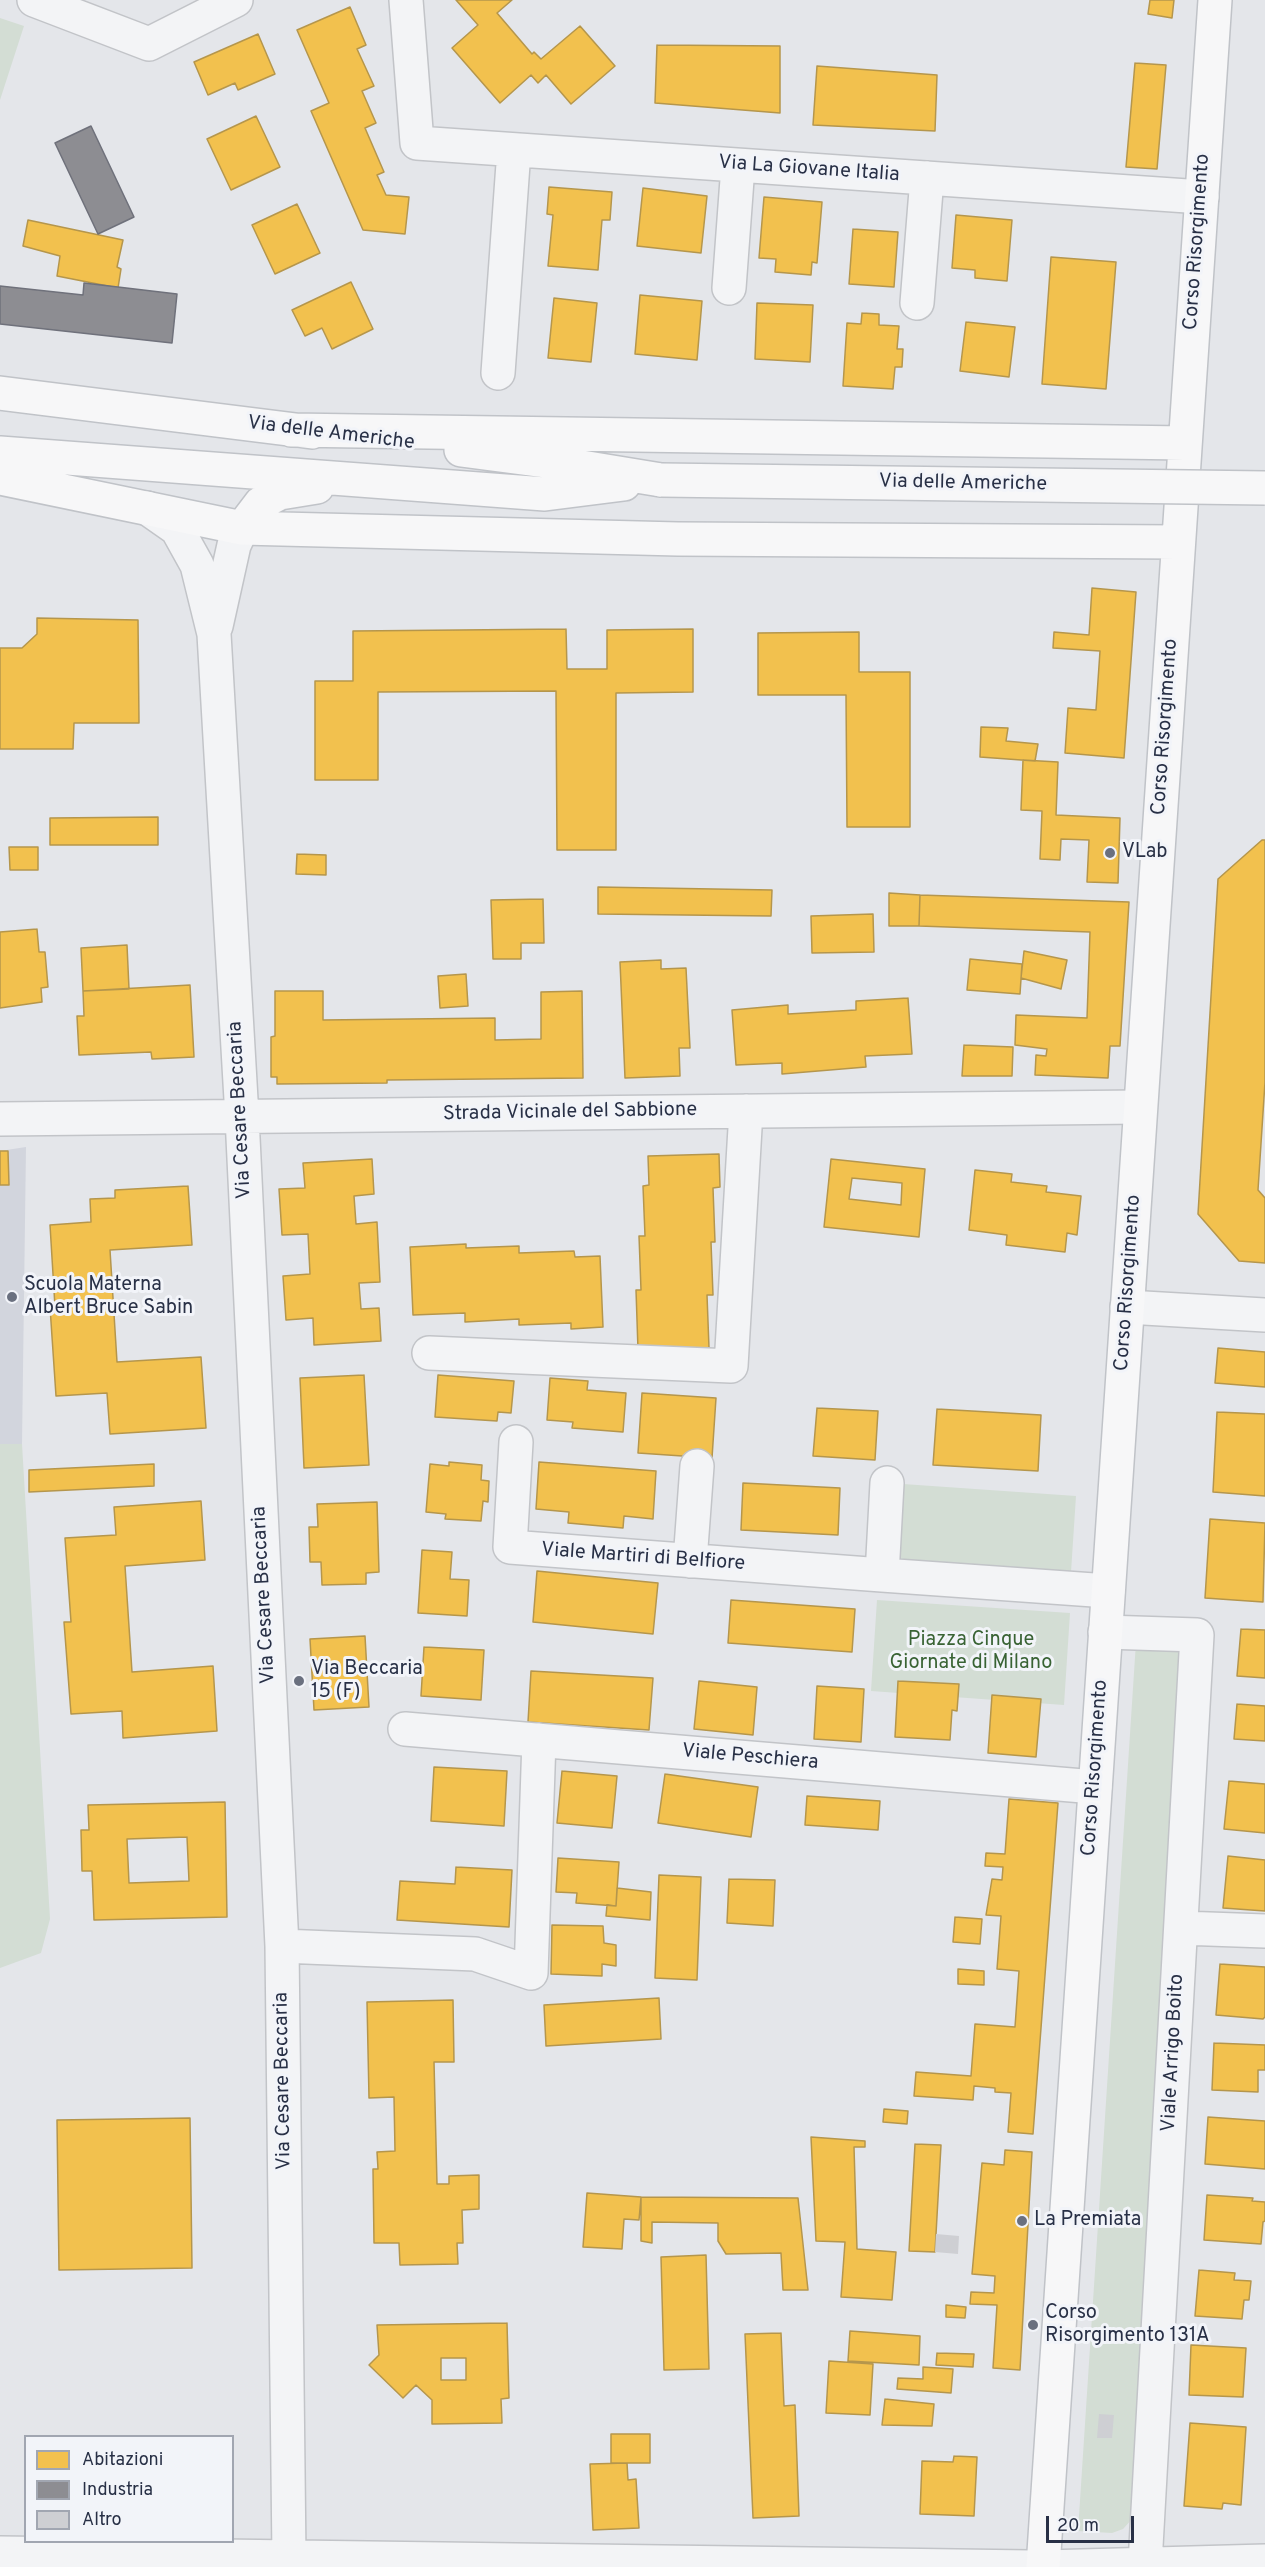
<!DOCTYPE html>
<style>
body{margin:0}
#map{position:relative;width:1265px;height:2567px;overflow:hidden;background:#e4e6ea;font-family:Overpass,sans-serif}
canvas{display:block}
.legend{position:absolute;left:24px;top:2435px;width:210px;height:108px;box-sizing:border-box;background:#f2f4f9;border:2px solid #a1a6b1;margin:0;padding:8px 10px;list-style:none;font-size:18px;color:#283046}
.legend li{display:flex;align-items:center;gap:12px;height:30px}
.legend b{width:30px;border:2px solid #a1a6b1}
.scale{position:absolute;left:1046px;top:2516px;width:88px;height:27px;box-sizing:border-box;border:3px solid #283046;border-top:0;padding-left:8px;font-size:18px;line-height:21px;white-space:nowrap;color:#283046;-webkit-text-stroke:4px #f2f4f9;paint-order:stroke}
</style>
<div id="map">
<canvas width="1265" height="2567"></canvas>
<ul class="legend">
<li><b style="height:16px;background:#f2c14e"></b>Abitazioni</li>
<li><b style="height:16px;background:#8d8d92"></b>Industria</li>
<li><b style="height:16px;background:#cecfd3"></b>Altro</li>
</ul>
<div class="scale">20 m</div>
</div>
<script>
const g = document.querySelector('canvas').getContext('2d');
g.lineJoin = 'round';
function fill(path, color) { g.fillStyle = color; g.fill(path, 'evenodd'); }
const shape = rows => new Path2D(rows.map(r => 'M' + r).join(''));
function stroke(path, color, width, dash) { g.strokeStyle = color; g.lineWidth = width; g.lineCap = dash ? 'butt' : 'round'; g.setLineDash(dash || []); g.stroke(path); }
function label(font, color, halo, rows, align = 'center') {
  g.font = font + ' Overpass,sans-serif'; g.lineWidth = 6; g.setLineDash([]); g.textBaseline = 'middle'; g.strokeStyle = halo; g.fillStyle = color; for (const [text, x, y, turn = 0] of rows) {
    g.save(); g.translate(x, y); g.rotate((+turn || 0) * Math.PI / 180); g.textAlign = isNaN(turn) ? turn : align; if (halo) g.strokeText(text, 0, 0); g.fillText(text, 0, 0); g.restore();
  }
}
const built = shape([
 [26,1147,22,1444,0,1444,0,1151]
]);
const green = shape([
 [0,18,24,26,0,100],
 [0,1444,22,1444,50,1919,41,1953,0,1968],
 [903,1484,1076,1496,1071,1572,898,1560],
 [877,1600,1070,1613,1064,1705,871,1691],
 [1155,1636,1190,1654,1134,2517,1123,2529,1112,2533,1078,2531,1136,1642]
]);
const homes = shape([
 [456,0,512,0,497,13,532,54,534,52,541,59,580,26,615,66,571,104,546,75,538,83,531,75,500,103,452,48,478,25,456,0],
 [1150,0,1174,0,1172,18,1148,14,1150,0],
 [350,7,366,45,357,49,374,86,362,91,376,123,365,128,384,172,377,175,386,195,409,197,405,234,363,230,311,111,329,103,297,30,350,7],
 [258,34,275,74,238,90,235,83,208,95,194,62,258,34],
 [657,45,780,46,780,113,655,103,657,45],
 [1135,63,1166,65,1157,169,1126,167,1135,63],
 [817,66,937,75,935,131,813,125,817,66],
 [256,116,280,167,231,190,207,139,256,116],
 [549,187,612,192,610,220,602,220,598,270,548,266,553,215,547,214,549,187],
 [643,188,707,196,701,253,637,246,643,188],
 [764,197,822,202,817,263,812,262,811,275,775,272,776,259,759,258,764,197],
 [297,204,320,253,275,274,252,225,297,204],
 [956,215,1012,220,1007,281,975,278,975,270,952,268,956,215],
 [28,220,123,240,117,267,121,269,118,288,57,276,60,256,23,246,28,220],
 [853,229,898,232,894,287,849,284,853,229],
 [1051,257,1116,262,1106,389,1042,384,1051,257],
 [351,282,373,329,332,349,322,328,305,336,292,310,351,282],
 [640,295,702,301,697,360,635,354,640,295],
 [554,298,597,303,591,362,548,358,554,298],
 [757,303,813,305,810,362,755,359,757,303],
 [862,313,879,314,879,325,899,326,897,349,903,349,902,367,895,367,893,389,843,386,847,323,861,324,862,313],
 [966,322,1015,327,1009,377,960,371,966,322],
 [1092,588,1136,592,1124,758,1065,753,1068,708,1096,710,1100,651,1053,648,1054,632,1089,635,1092,588],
 [37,618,138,620,139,723,74,723,73,749,0,749,0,648,22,648,37,634,37,618],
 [566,629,567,669,607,669,607,630,693,629,693,692,616,693,616,850,557,850,556,691,378,692,378,780,315,780,315,681,353,681,353,631,566,629],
 [859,632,859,672,910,672,910,827,847,827,846,695,758,695,758,633,859,632],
 [981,727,1008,728,1006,741,1038,744,1035,761,980,757,981,727],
 [1023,760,1058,762,1056,815,1120,818,1118,883,1087,882,1089,840,1061,839,1060,860,1040,859,1042,811,1021,810,1023,760],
 [158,817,158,845,50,845,50,818,158,817],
 [1262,840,1265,840,1265,1082,1258,1190,1265,1198,1265,1263,1239,1261,1198,1214,1218,879,1262,840],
 [9,847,38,847,38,870,10,870,9,847],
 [297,854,326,855,326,875,296,874,297,854],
 [598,887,772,890,771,916,598,914,598,887],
 [889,893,920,895,919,926,889,926,889,893],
 [920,895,1129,902,1120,1046,1110,1046,1108,1078,1035,1075,1036,1055,1046,1056,1047,1049,1015,1045,1016,1015,1087,1018,1090,932,919,926,920,895],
 [543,899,544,943,521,943,521,959,493,959,491,900,543,899],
 [873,914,874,952,812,953,811,916,873,914],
 [37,929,39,952,45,952,48,987,41,988,42,1002,0,1008,0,932,37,929],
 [127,945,129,989,83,991,81,948,127,945],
 [1024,951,1067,960,1061,989,1021,978,1024,951],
 [970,959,1022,964,1020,994,967,990,970,959],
 [661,960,661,969,686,968,690,1048,679,1048,680,1076,625,1078,620,962,661,960],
 [466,974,468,1006,440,1008,438,976,466,974],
 [190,985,194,1057,152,1059,151,1052,79,1055,77,1016,84,1016,83,991,190,985],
 [275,991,323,991,323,1020,495,1018,495,1040,541,1039,541,992,582,991,583,1078,387,1080,387,1083,277,1084,277,1077,271,1077,271,1037,275,1036,275,991],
 [908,998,912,1054,865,1056,866,1067,782,1074,782,1063,736,1065,732,1010,788,1005,788,1014,856,1010,856,1001,908,998],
 [964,1045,1013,1047,1012,1076,962,1076,964,1045],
 [0,1151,8,1151,9,1185,0,1185,0,1151],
 [719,1154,720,1187,713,1188,715,1242,711,1242,713,1295,707,1295,709,1348,638,1350,636,1290,641,1290,639,1236,645,1236,643,1186,649,1185,648,1156,719,1154],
 [372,1159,374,1194,354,1196,356,1224,377,1222,380,1282,359,1283,361,1309,379,1308,381,1341,314,1345,313,1318,286,1320,283,1276,310,1274,308,1234,282,1235,279,1189,305,1188,303,1163,372,1159],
 [831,1159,925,1169,919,1237,824,1227,831,1159],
 [852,1178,902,1183,901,1205,849,1199,852,1178],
 [975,1170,1012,1174,1011,1182,1047,1186,1046,1192,1081,1196,1077,1235,1067,1233,1065,1252,1006,1245,1007,1235,969,1230,975,1170],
 [188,1186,192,1245,110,1250,117,1362,201,1357,206,1428,110,1434,107,1393,56,1396,50,1307,55,1307,50,1225,91,1222,90,1199,115,1198,115,1190,188,1186],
 [466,1244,466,1248,519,1246,519,1253,574,1251,575,1257,600,1256,603,1327,571,1329,571,1323,519,1325,519,1319,465,1322,465,1313,413,1315,410,1247,466,1244],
 [1218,1348,1265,1352,1265,1387,1215,1383,1218,1348],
 [364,1375,369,1465,304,1468,300,1378,364,1375],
 [438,1375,514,1381,511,1413,498,1412,497,1421,435,1417,438,1375],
 [550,1378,588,1381,587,1390,626,1393,623,1432,572,1428,573,1422,547,1420,550,1378],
 [642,1393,716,1398,712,1458,638,1453,642,1393],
 [817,1408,878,1411,875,1460,813,1456,817,1408],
 [937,1409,1041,1415,1038,1471,933,1465,937,1409],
 [1217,1412,1265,1414,1265,1496,1213,1492,1217,1412],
 [449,1462,482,1465,481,1480,489,1481,488,1502,483,1501,481,1521,445,1519,446,1514,426,1512,430,1464,449,1466,449,1462],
 [539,1462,656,1471,653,1519,624,1516,623,1528,568,1523,569,1512,536,1509,539,1462],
 [154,1464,154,1486,29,1492,29,1470,154,1464],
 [743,1483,840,1488,838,1535,741,1530,743,1483],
 [201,1501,205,1560,125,1566,132,1672,213,1666,217,1731,123,1738,122,1711,71,1714,64,1622,71,1622,65,1538,116,1535,114,1507,201,1501],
 [377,1502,379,1572,366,1573,366,1584,322,1585,321,1562,310,1562,309,1527,318,1527,317,1504,377,1502],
 [1210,1519,1265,1523,1263,1602,1205,1598,1210,1519],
 [422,1550,452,1552,450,1579,469,1580,467,1616,418,1613,422,1550],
 [537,1571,658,1583,653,1634,533,1622,537,1571],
 [731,1600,855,1609,852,1652,728,1643,731,1600],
 [1241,1629,1265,1630,1265,1678,1237,1676,1241,1629],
 [365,1636,369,1707,314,1710,310,1639,365,1636],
 [424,1647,484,1650,481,1700,421,1696,424,1647],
 [531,1671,653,1678,649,1730,528,1722,531,1671],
 [699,1681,757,1687,753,1735,694,1729,699,1681],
 [898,1681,959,1684,957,1711,952,1710,950,1740,895,1737,898,1681],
 [817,1686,864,1689,861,1742,814,1739,817,1686],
 [992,1695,1041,1699,1036,1757,988,1753,992,1695],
 [1237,1704,1265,1706,1265,1741,1234,1739,1237,1704],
 [434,1767,507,1771,504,1826,431,1821,434,1767],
 [562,1771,617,1776,612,1828,557,1823,562,1771],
 [665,1774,758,1787,751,1837,658,1823,665,1774],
 [1229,1781,1265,1784,1265,1833,1224,1829,1229,1781],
 [807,1796,880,1801,878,1830,805,1825,807,1796],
 [1009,1799,1058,1803,1033,2134,1008,2132,1011,2093,995,2092,995,2088,974,2086,973,2100,914,2096,916,2072,971,2076,975,2024,1015,2027,1019,1971,997,1969,1001,1916,986,1915,992,1879,1002,1880,1003,1867,985,1866,986,1853,1005,1854,1009,1799],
 [225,1802,227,1917,94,1920,92,1871,82,1871,81,1830,89,1830,88,1805,225,1802],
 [187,1837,189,1881,129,1883,127,1839,187,1837],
 [1228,1856,1265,1860,1265,1911,1223,1908,1228,1856],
 [558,1858,619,1862,616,1906,576,1903,577,1893,556,1892,558,1858],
 [456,1867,512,1870,509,1927,397,1920,400,1881,455,1884,456,1867],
 [659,1875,701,1877,697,1980,655,1978,659,1875],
 [729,1879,775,1880,773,1926,727,1923,729,1879],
 [617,1888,651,1892,650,1920,606,1916,607,1905,616,1906,617,1888],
 [955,1917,982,1919,980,1944,953,1942,955,1917],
 [552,1925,603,1926,604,1943,616,1945,616,1966,602,1964,602,1976,551,1974,552,1925],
 [1220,1964,1265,1967,1265,2017,1263,2019,1216,2015,1220,1964],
 [958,1969,984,1971,984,1985,958,1984,958,1969],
 [659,1998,661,2039,546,2046,544,2005,659,1998],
 [453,2000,454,2062,434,2062,437,2184,449,2184,449,2176,479,2175,479,2209,462,2210,463,2243,457,2243,458,2264,400,2265,399,2243,374,2243,373,2169,378,2169,377,2152,395,2151,394,2097,369,2098,367,2002,453,2000],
 [1214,2043,1265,2045,1265,2070,1258,2070,1258,2092,1212,2090,1214,2043],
 [884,2109,908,2111,907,2124,883,2122,884,2109],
 [1208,2117,1265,2121,1265,2169,1205,2164,1208,2117],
 [190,2118,192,2268,59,2270,57,2120,190,2118],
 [811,2137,865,2141,865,2147,854,2147,857,2249,896,2252,892,2300,841,2297,845,2242,816,2241,811,2137],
 [915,2144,941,2145,935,2252,909,2251,915,2144],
 [1005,2150,1032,2152,1020,2370,993,2368,997,2305,970,2304,971,2292,994,2293,995,2276,972,2274,982,2163,1004,2165,1005,2150],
 [587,2193,641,2197,639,2220,624,2219,622,2249,583,2247,587,2193],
 [1207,2195,1253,2198,1252,2201,1265,2202,1265,2221,1263,2222,1261,2244,1204,2240,1207,2195],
 [641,2197,798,2198,808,2290,783,2290,781,2253,726,2254,718,2241,718,2223,652,2222,652,2243,641,2241,641,2197],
 [706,2255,709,2369,664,2370,661,2257,706,2255],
 [1199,2270,1235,2273,1234,2280,1251,2281,1249,2300,1244,2300,1242,2319,1195,2316,1199,2270],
 [946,2305,966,2307,965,2318,946,2317,946,2305],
 [507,2323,509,2398,501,2399,502,2423,432,2424,432,2400,416,2385,403,2398,369,2365,379,2355,377,2325,507,2323],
 [441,2358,466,2358,466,2380,441,2380,441,2358],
 [850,2331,920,2336,919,2365,848,2361,850,2331],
 [781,2333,784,2406,795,2405,799,2516,753,2518,745,2334,781,2333],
 [1191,2345,1246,2348,1243,2397,1189,2395,1191,2345],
 [937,2353,974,2354,973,2367,936,2365,937,2353],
 [829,2361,873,2364,870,2415,826,2413,829,2361],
 [923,2367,953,2369,951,2393,897,2389,898,2378,923,2379,923,2367],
 [885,2399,934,2404,932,2426,882,2425,885,2399],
 [1190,2423,1246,2427,1241,2505,1223,2503,1222,2509,1184,2506,1190,2423],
 [611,2434,650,2434,650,2463,611,2463,611,2434],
 [954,2456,977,2457,974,2516,920,2514,922,2461,953,2462,954,2456],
 [627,2463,628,2480,636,2479,639,2528,593,2530,590,2464,627,2463]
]);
const industry = shape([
 [91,126,134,217,98,234,55,143,91,126],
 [84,283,177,294,172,343,0,324,0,286,83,295,84,283]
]);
const building = shape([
 [936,2234,959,2236,958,2254,935,2252],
 [1099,2414,1114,2415,1112,2438,1097,2438]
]);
const minor = shape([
 [34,0,149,44,236,0],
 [406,0,417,143,1202,197],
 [729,288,738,166],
 [917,303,927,178],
 [498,373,514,150],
 [147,508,177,529,197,565,214,634,242,1117,282,1946,289,2557],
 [216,626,234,545,242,528],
 [0,1119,1140,1107],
 [1127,1307,1265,1315],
 [429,1353,731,1366,746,1111],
 [516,1442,510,1547,882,1575],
 [887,1483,882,1575,1108,1591],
 [690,1561,697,1466],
 [1105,1632,1197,1635,1145,2564],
 [405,1729,1095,1787],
 [1181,1928,1265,1931],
 [282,1946,475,1954,531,1973,539,1740],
 [0,2553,1031,2567],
 [1045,2567,1265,2561]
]);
const major = shape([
 [0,393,312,432],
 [291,430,1185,443],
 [461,450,545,461,661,480],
 [0,453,545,494,624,484],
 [0,478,242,528,678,539,1178,542],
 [242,528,261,503,280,493,317,487],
 [1043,2567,1215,0]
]);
const majorBridge = shape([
 [661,480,1265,488]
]);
const markers = [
 [1110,853,6,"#6a707f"],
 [12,1297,6,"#6a707f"],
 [299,1681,6,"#6a707f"],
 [1022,2221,6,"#6a707f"],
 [1033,2325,6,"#6a707f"]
];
const streetNames = [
 ["Via La Giovane Italia",809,170,4],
 ["Corso Risorgimento",1198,242,-86],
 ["Via delle Americhe",331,434,7],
 ["Via delle Americhe",963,484,1],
 ["Corso Risorgimento",1166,727,-86],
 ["Via Cesare Beccaria",241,1110,-93],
 ["Strada Vicinale del Sabbione",570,1113,-1],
 ["Corso Risorgimento",1129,1283,-86],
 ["Viale Martiri di Belfiore",643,1558,4],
 ["Via Cesare Beccaria",265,1595,-93],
 ["Viale Peschiera",750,1758,5],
 ["Corso Risorgimento",1096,1768,-86],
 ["Viale Arrigo Boito",1174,2053,-87],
 ["Via Cesare Beccaria",284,2081,-91]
];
const poiNames = [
 ["VLab",1122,853],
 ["Scuola Materna",24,1286],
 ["Albert Bruce Sabin",24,1309],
 ["Via Beccaria",311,1670],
 ["15 (F)",311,1693],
 ["La Premiata",1034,2221],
 ["Corso",1045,2314],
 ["Risorgimento 131A",1045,2337]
];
const parkNames = [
 ["Piazza Cinque",971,1641],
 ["Giornate di Milano",971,1664]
];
fill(built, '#d2d5dd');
fill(green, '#d3ddd4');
fill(homes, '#f2c14e');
stroke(homes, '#b5964c', 1.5);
fill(industry, '#8d8d92');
stroke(industry, '#6f717b', 1.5);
fill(building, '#cecfd3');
stroke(minor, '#c2c4c8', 36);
stroke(major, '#c0c3c8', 36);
stroke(minor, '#f3f4f6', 33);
stroke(major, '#f7f7f8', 33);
stroke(majorBridge, '#c0c3c8', 36, []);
stroke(majorBridge, '#f7f7f8', 33);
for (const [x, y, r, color] of markers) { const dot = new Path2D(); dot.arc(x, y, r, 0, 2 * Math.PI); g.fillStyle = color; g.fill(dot); stroke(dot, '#f2f4f9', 2); }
label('20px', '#283046', '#f2f4f9', streetNames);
label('20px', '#283046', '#f2f4f9', poiNames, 'left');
label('20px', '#396334', '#f2f4f9', parkNames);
</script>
